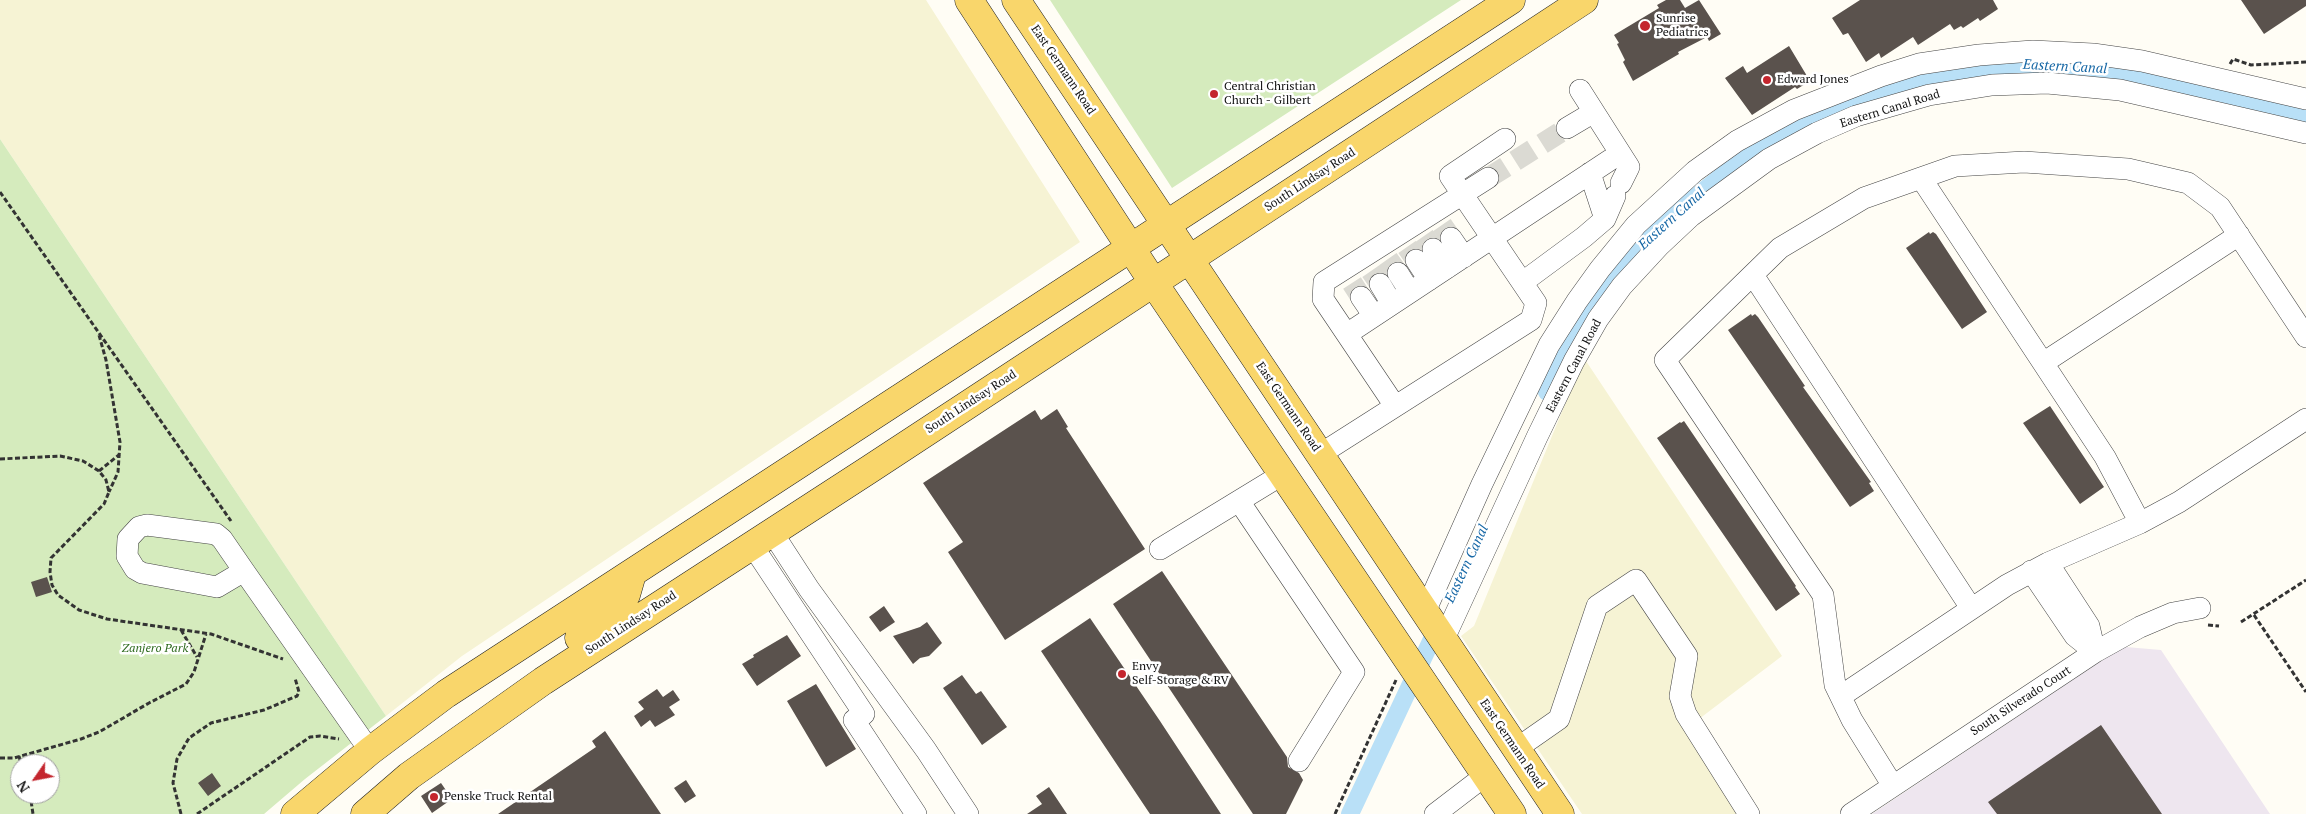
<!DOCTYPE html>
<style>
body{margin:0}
#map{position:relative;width:2306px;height:814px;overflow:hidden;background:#fffdf5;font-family:"PT Serif",serif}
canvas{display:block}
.north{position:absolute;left:10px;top:754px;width:50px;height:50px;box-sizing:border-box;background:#fff;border:1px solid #a0a0a0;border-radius:50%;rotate:237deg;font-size:14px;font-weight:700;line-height:20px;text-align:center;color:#111}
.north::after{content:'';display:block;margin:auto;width:18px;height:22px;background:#c4262e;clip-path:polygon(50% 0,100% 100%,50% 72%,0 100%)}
</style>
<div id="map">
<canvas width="2306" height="814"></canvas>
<div class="north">N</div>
</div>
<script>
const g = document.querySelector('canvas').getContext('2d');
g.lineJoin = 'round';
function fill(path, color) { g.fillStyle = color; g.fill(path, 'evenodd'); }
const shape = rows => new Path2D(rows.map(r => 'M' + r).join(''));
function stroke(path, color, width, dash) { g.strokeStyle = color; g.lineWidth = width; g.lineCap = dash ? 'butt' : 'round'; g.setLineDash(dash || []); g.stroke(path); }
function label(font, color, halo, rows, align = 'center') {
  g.font = font + ' "PT Serif",serif'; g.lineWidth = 5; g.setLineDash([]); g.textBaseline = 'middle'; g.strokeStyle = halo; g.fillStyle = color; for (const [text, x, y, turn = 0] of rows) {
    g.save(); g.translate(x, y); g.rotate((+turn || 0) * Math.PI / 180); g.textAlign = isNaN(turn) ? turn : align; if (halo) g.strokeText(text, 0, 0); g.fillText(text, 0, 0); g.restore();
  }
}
const industrial = shape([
 [2126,647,2161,650,2270,814,1872,814,2077,677,2118,650]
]);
const farmland = shape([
 [0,0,926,0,1080,242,462,656,386,716,0,139],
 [1584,358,1782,656,1699,719,1758,814,1582,814,1461,636,1474,626]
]);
const green = shape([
 [1050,0,1461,0,1172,188],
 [0,139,386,716,305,779,264,814,0,814],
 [20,764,50,764,50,794,20,794]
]);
const canal = shape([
 [1547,392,1569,345,1619,268,1672,216,1727,172,1787,130,1877,93,1943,74,2024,64,2115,70,2306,115],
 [1350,814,1440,622]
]);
const building = shape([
 [1666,0,1680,0,1685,8,1699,0,1721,34,1709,41,1707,37,1678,52,1679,54,1633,81,1623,62,1625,60,1617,44,1619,43,1614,35,1659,8,1657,5],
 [1860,0,1993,0,1998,9,1980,21,1978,18,1963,28,1961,26,1954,30,1950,24,1918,45,1913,37,1881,58,1879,53,1866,62,1848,33,1843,35,1832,18],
 [2241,0,2306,0,2306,6,2264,34],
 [1789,46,1810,81,1797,89,1795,87,1752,115,1725,78,1743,66,1747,73],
 [1929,232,1930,234,1933,232,1936,234,1987,312,1962,329,1906,248],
 [1751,314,1752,316,1755,314,1758,317,1805,386,1803,387,1871,482,1869,483,1874,491,1850,507,1728,330],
 [2050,406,2104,487,2080,504,2023,423],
 [1057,409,1068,427,1066,428,1145,549,1005,640,948,552,963,542,923,483,1035,410,1041,420],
 [1684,421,1796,586,1795,587,1800,594,1776,611,1657,438,1680,422,1681,423],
 [1162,571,1287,757,1288,767,1299,773,1303,780,1286,814,1253,814,1113,604],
 [47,577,52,592,36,597,31,582],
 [884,606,895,622,880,632,869,617],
 [1090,618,1160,721,1221,814,1150,814,1041,651],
 [927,622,942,643,929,656,920,658,913,664,893,636,920,627],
 [787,635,801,656,757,686,742,664,754,657,753,655],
 [962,675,976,694,981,691,1007,727,982,745,943,688],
 [816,684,856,749,826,767,787,701],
 [657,689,663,697,673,690,680,700,669,707,675,715,655,727,650,720,641,727,634,716,644,709,638,702],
 [2101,725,2162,814,1997,814,1988,802],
 [605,731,661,814,498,814,596,747,592,741],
 [212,773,221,786,208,796,198,783],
 [686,780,696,796,685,803,674,788],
 [441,783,452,799,432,813,421,796],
 [1049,787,1067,814,1027,814,1042,804,1036,796]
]);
const minorTunnel = shape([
 [1488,178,1567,128],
 [1442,225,1451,238],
 [1424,236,1433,249],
 [1407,247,1416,260],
 [1388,259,1398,273],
 [1371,271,1380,284],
 [1352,283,1361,297]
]);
const path = shape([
 [2230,64,2233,59,2251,65,2306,62],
 [0,192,231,521],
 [99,335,106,360,120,442,118,472,109,492],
 [0,459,60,456,83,461,99,471,106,480,109,492,104,504,51,558,50,572,52,585,58,595,79,610,107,619,211,634,283,659],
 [99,471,120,454],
 [2254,615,2306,692],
 [2241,622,2306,580],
 [2208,625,2219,626],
 [181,630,197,657],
 [19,756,21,764],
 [0,758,14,758,81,739,99,732,149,703,186,684,194,672,206,634],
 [30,794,33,814],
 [181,814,173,783,177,759,189,738,211,723,264,710,297,696,299,692,295,678],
 [197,814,310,737,320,736,339,739],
 [1335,814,1396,680]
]);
const minor = shape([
 [1580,90,1629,167,1621,183],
 [1567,128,1594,112],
 [1590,173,1605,219],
 [1921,178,2105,457,2140,523],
 [1451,238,1464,257],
 [1433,249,1447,268],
 [1416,260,1429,280],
 [1398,273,1410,292],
 [1753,275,1971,608],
 [1523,282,1584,237,1605,219,1615,196],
 [1380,284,1392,304],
 [1361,297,1374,316],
 [1347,334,1610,160],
 [2043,363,2239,235],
 [1395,406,1323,299,1324,282,1488,178],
 [1319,455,1531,320,1536,303,1450,176,1505,139],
 [1239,501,1354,672,1299,761],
 [772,532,809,589,926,750,968,814],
 [752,545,864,714,854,720,916,814],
 [1160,549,1283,474],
 [2048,563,2089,626,2095,652],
 [244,571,217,587,142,573,135,569,127,556,128,539,139,527,147,525,216,534,222,539,244,571,370,751],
 [2031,571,2075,636,2095,652],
 [1424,614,1482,484,1549,345,1577,301,1600,269,1636,225,1695,171,1737,141,1794,110,1881,76,1919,64,1979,55,2033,51,2093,54,2142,61,2306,99],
 [1443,641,1537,437,1574,361,1598,319,1622,286,1659,246,1691,216,1769,159,1817,133,1856,116,1929,95,1992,85,2047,83,2120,90,2306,133],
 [1841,696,2007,585,2048,563,2140,523,2179,502,2306,419],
 [1516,749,1559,719,1597,606,1636,580,1687,656,1680,696,1686,714,1749,814],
 [1893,786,1852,720,1835,685,1823,595,1665,360,1780,248,1864,198,1955,166,2024,162,2128,169,2188,183,2220,207,2306,337],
 [1435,814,1486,775],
 [1851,814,2095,652,2140,627,2173,613,2200,608]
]);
const major = shape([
 [969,0,1153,282,1512,814],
 [1016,0,1560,814],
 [579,638,603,621,619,605,626,595,632,574],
 [295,814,370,751,446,694,1511,0],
 [365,814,409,776,543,681,870,469,1584,0]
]);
const markers = [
 [1645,26,6,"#c4262e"],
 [1767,80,5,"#c4262e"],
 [1214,94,5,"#c4262e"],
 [1122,674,5,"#c4262e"],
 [434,797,5,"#c4262e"]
];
const poiNames = [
 ["Sunrise",1656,19],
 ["Pediatrics",1656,33],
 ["Edward Jones",1777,80],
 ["Central Christian",1224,87],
 ["Church - Gilbert",1224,101],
 ["Envy",1132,667],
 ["Self-Storage & RV",1132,681],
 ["Penske Truck Rental",444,797]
];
const streetNames = [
 ["East Germann Road",1063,70,56],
 ["Eastern Canal Road",1890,109,-17],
 ["South Lindsay Road",1310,180,-33],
 ["Eastern Canal Road",1574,366,-62],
 ["South Lindsay Road",971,402,-33],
 ["East Germann Road",1288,407,56],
 ["South Lindsay Road",631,623,-33],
 ["South Silverado Court",2021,701,-33],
 ["East Germann Road",1512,744,56]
];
const parkNames = [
 ["Zanjero Park",155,649]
];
const waterNames = [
 ["Eastern Canal",2065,67,3],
 ["Eastern Canal",1672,219,-42],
 ["Eastern Canal",1467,564,-65]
];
fill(industrial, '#eee6ef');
fill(farmland, '#f6f3d4');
fill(green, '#d5ebbd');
stroke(canal, '#b9e0f7', 18);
fill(building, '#5a524d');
stroke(minorTunnel, '#dbdad3', 21, [21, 11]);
stroke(minor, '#444', 22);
stroke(major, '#222', 29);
stroke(path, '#333', 3, [5, 2.5]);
stroke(minor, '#fff', 21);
stroke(major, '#f9d66b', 28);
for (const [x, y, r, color] of markers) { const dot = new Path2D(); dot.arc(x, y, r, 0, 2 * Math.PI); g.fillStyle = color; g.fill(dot); stroke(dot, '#fff', 2); }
label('12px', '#111', '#fff', poiNames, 'left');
label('12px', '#111', '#fff', streetNames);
label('italic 12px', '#2f6b1f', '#fff', parkNames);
label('italic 14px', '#1768a6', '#fff', waterNames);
</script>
